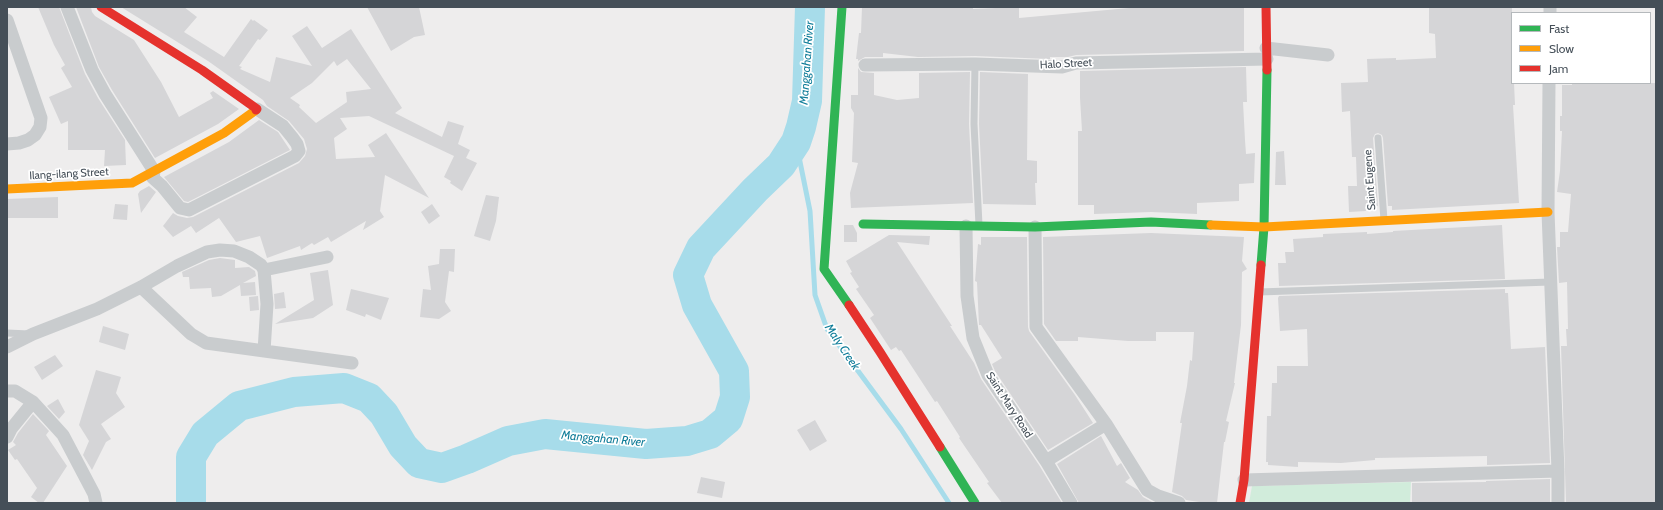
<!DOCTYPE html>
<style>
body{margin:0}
#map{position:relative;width:1663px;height:510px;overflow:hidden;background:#eeeded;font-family:Cabin,sans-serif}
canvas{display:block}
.frame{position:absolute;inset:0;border:8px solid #454f58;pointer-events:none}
.legend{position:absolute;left:1511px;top:12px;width:140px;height:72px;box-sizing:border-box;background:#fff;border:1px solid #b5b9bc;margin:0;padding:5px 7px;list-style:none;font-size:12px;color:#454f58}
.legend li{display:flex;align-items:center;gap:8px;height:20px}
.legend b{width:20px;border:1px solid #b5b9bc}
</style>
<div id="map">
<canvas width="1663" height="510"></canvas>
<div class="frame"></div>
<ul class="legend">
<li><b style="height:5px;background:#30b455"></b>Fast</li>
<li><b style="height:5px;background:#ff9f0a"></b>Slow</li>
<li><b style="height:5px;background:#e5322d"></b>Jam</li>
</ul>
</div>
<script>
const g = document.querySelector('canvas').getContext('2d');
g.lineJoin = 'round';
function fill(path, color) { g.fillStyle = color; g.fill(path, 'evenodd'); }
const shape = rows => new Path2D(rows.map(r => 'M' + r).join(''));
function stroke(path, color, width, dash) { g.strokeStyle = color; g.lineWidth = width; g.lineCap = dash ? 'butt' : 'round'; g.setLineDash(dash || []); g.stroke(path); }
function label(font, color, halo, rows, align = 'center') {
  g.font = font + ' Cabin,sans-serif'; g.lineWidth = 3.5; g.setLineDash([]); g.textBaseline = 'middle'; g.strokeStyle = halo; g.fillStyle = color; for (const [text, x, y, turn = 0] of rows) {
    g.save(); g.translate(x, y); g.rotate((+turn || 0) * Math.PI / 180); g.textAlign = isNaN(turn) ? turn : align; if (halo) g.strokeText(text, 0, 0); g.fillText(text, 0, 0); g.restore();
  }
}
const green = shape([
 [1411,482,1410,503,1249,503,1252,486]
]);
const stream = shape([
 [796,142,810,211,815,295,827,329,901,429,949,503]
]);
const river = shape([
 [191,503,191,457,205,434,239,406,294,392,344,388,369,398,384,414,403,446,419,463,442,468,467,459,508,441,545,434,646,444,687,441,710,434,728,419,735,397,734,371,697,305,688,275,701,248,755,190,781,165,796,142,801,127,807,101,810,7]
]);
const building = shape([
 [38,7,59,7,85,74,98,98,125,140,126,165,104,166,105,150,68,150,68,121,61,124,49,97,72,87,61,68,65,65,54,45],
 [76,7,91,7,92,12,95,16,134,40,161,82,179,117,213,98,210,93,213,91,239,109,218,124,155,158,112,90,99,67],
 [121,7,184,7,197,17,184,32,224,57,251,19,253,21,254,20,268,30,260,40,258,39,239,66,242,67,240,69,270,82,276,57,312,66,292,36,307,26,322,48,351,29,402,108,395,113,442,137,448,121,464,126,458,144,470,150,466,158,477,163,462,191,450,183,451,181,444,177,454,156,369,116,340,118,347,129,334,138,336,159,375,157,368,145,386,133,429,198,385,175,380,211,384,217,363,230,366,221,331,242,328,237,314,245,312,243,301,250,300,246,267,258,260,236,236,242,219,218,196,233,191,226,173,237,163,226,173,213,178,216,187,218,193,217,299,163,305,156,307,149,304,139,289,121,267,106,263,100,208,61],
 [347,59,371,89,346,92,347,102,316,123,299,107,300,105,290,98,312,83,334,61,337,66],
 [367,7,419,7,425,35,414,37,391,51],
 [862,7,973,7,973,9,1019,7,1019,18,1140,7,1244,7,1244,51,1076,55,1068,57,1050,57,1050,59,975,56,918,57,883,53,883,57,865,57,858,61,858,59,856,59,859,33,861,33],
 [1429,7,1512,8,1512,83,1514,83,1515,105,1513,105,1519,203,1392,210,1392,206,1388,206,1383,138,1382,135,1378,133,1375,134,1373,138,1378,206,1365,207,1366,211,1349,212,1348,186,1357,186,1356,157,1352,157,1350,111,1342,112,1341,83,1368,82,1367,59,1396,58,1396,60,1436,58,1435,34,1429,33],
 [1246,67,1247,102,1243,102,1245,140,1246,154,1255,153,1254,183,1239,184,1239,201,1197,203,1197,214,1151,212,1094,214,1094,205,1078,205,1078,131,1082,131,1080,98,1080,71],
 [858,68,861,72,874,73,874,95,897,100,919,98,919,73,970,72,969,124,973,203,851,208,850,193,858,163,852,162,854,113,851,108,851,95,858,95],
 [980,72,1028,74,1027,160,1037,161,1037,183,1035,183,1036,205,983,204,979,124],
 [1572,83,1656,83,1656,503,1566,503,1561,346,1567,346,1566,329,1568,329,1567,282,1559,283,1557,247,1560,247,1560,232,1568,232,1571,194,1557,192,1560,171,1562,131,1560,131,1560,116,1562,116,1562,85,1572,85],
 [259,120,278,132,290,150,188,202,184,201,164,177,229,142],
 [1284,151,1286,185,1275,185,1276,152],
 [149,186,156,192,141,213,138,194,140,191],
 [486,195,499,197,496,221,490,241,474,236],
 [58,197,58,218,7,218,7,199],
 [115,204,128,205,127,220,113,219],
 [432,204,440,216,429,224,421,212],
 [844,225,853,225,857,233,857,242,844,242],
 [1502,225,1505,279,1279,286,1278,263,1286,263,1285,252,1294,252,1293,239,1323,237,1323,234,1367,232,1367,234,1393,232,1393,231],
 [1151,233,1244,237,1242,261,1247,269,1242,272,1241,325,1234,383,1235,383,1226,421,1229,422,1225,442,1224,442,1217,503,1206,503,1186,500,1182,496,1172,492,1182,423,1180,423,1187,386,1190,360,1192,361,1194,332,1156,332,1156,341,1128,341,1078,337,1078,341,1056,341,1044,324,1043,237],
 [889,235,930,236,929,245,897,242,952,326,950,326,974,363,981,379,1039,465,1062,503,1002,503,987,483,989,482,959,438,960,437,937,401,935,402,901,350,899,351,896,347,891,350,870,318,874,315,856,289,859,287,850,273,852,272,846,261],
 [981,237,1027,237,1028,327,1029,331,1075,395,1093,423,1048,450,995,371,992,364,1002,358,981,325,979,325,977,282,975,281,978,244,981,245],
 [440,249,455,249,454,272,449,271,445,302,451,311,439,319,420,317,423,289,431,290,428,266,439,264],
 [220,258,235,260,235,268,249,267,255,271,256,276,243,283,255,282,256,295,241,296,240,285,221,296,212,297,211,288,190,289,189,277,183,277,182,272,209,260],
 [328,270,333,305,313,318,275,324,314,300,310,273],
 [351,289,389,298,381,320,366,314,365,317,346,310],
 [1505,289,1505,293,1508,293,1511,349,1545,347,1550,463,1487,465,1487,456,1375,458,1375,460,1341,463,1298,462,1298,467,1268,465,1268,462,1266,462,1267,416,1271,416,1272,383,1277,383,1277,366,1308,366,1307,329,1280,331,1278,298,1279,296],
 [284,292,286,308,275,309,274,294],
 [258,296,259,310,250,311,249,297],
 [103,326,129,334,125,350,99,342],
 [55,355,63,366,42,380,34,367],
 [96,370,121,377,116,393,125,407,101,424,111,439,106,442,92,470,83,455,89,441,79,425],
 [58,399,65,412,59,419,47,406],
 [33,414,49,431,46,435,67,466,43,503,39,503,31,497,37,488,17,459,15,460,8,450,16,445,13,442,18,433],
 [815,420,827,441,810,451,797,430],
 [1101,436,1117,466,1121,463,1130,478,1125,482,1138,490,1143,497,1154,503,1079,503,1057,464],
 [701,477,725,482,722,498,697,493],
 [1550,479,1550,503,1412,503,1412,483,1486,482,1486,481]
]);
const lane = shape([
 [975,64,974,124,979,225],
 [1378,138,1384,220],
 [1259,292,1550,282],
 [7,333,29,334]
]);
const street = shape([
 [67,7,92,70,105,94,154,171,153,178,162,186,180,208,189,210,295,156,299,151,297,144,292,137,283,126,257,109],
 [1550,7,1550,13],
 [7,20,41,118,40,127,35,135,28,140,19,143,7,144],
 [1266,48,1328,55],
 [865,65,975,64,1062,67,1076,63,1267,59],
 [1549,83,1548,212,1558,471,1558,503],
 [966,226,967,296,973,338,988,375,1046,461,1071,503],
 [1035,227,1036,327,1106,424,1147,490,1158,496,1179,503],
 [264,270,327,257],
 [141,287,191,334,206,343,352,363],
 [7,347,33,334,97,309,141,287,177,266,207,252,220,250,234,251,249,257,261,265,264,270,267,304,264,351],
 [7,391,15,391,33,402,63,435,94,494,96,503],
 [7,437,11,429,33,402],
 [1046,461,1106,424],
 [1244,480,1558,471]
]);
const fast = shape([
 [842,7,824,269,849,305],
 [863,224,1035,227,1151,222,1211,225],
 [1261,265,1264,227,1267,70],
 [940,447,975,503]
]);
const slow = shape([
 [7,189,132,183,224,133,256,110],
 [1211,225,1264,227,1548,212]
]);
const jam = shape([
 [101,7,202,70,257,109,256,110],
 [1266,7,1267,70],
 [849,305,880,352,940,447],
 [1240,503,1244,480,1261,265]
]);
const streetNames = [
 ["Halo Street",1066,64,-3],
 ["Ilang-ilang Street",69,174,-3],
 ["Saint Eugene",1370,180,-94],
 ["Saint Mary Road",1009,405,57]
];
const waterNames = [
 ["Manggahan River",807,63,-86],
 ["Maly Creek",842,347,56],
 ["Manggahan River",603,439,5]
];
fill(green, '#d1ecdb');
stroke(stream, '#a7dcea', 5);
stroke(river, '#a7dcea', 30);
fill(building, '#d5d5d7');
stroke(lane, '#c9ccce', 7);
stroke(street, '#c9ccce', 13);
stroke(fast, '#30b455', 9);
stroke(slow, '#ff9f0a', 9);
stroke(jam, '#e5322d', 9);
label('11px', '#454f58', '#fff', streetNames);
label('italic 12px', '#107d99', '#fff', waterNames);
</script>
